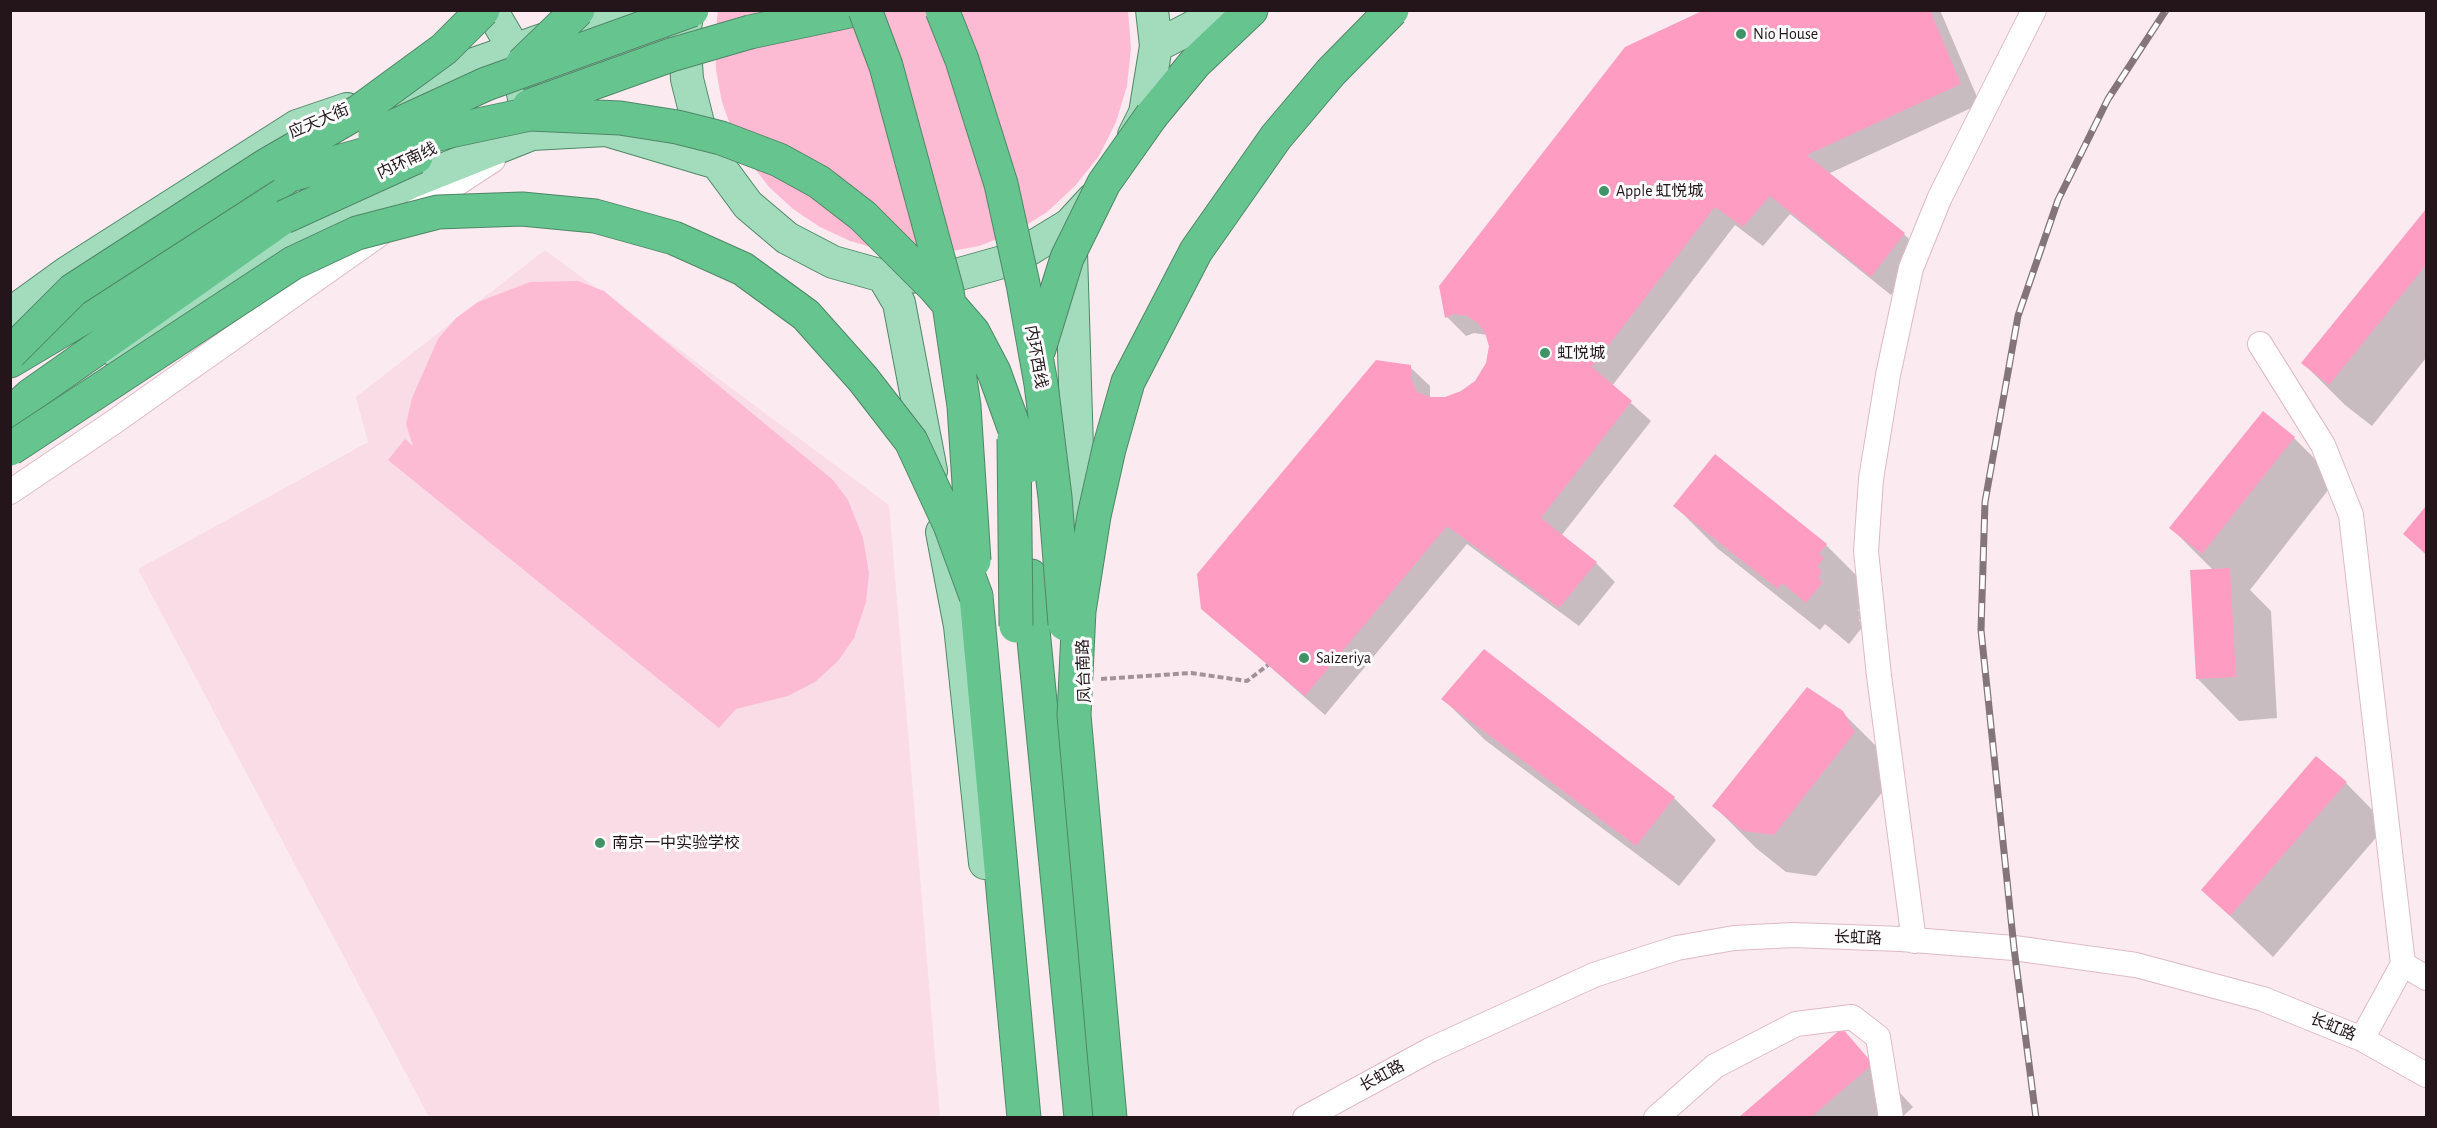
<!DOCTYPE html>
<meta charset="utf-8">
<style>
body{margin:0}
#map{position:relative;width:2437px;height:1128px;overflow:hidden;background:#fbebf0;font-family:"Alegreya Sans",sans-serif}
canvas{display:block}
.frame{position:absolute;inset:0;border:12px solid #23151a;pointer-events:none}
</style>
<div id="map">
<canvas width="2437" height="1128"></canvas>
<div class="frame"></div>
</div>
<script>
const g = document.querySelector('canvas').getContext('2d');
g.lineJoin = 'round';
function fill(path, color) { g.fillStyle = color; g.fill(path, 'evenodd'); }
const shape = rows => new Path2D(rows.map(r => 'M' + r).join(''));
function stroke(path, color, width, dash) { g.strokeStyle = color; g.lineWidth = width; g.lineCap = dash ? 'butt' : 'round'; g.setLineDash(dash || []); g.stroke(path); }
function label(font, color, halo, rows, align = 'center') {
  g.font = font + ' "Alegreya Sans","Noto Sans SC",sans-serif'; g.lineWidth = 6; g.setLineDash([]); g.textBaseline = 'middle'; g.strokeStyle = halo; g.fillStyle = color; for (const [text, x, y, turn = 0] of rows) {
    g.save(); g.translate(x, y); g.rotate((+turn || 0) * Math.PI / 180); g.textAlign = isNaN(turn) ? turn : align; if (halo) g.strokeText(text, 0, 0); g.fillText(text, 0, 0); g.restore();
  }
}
const built = shape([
 [545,250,889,505,940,1117,429,1117,138,569,368,442,356,397]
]);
const green = shape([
 [1128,10,1131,48,1127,86,1116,122,1099,156,1075,186,1047,212,1015,232,979,246,947,252,882,250,850,241,820,227,793,209,769,187,749,161,733,133,722,102,716,70,715,37,718,11],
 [578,281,604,291,833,480,848,500,863,538,869,573,866,602,854,638,838,661,815,682,788,696,736,709,719,728,388,460,405,439,413,446,406,424,412,398,438,339,456,318,478,302,530,282]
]);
const shadow = shape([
 [1708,10,1940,10,1980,104,1828,174,1904,234,1923,253,1891,295,1790,214,1763,246,1735,225,1612,386,1651,421,1561,536,1596,563,1615,582,1579,626,1467,544,1325,715,1203,608,1410,367,1430,386,1430,398,1445,399,1461,393,1476,382,1487,364,1490,346,1487,335,1474,333,1466,336,1447,317],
 [2426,211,2426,358,2372,426,2345,405,2303,363],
 [2263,413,2294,438,2336,480,2250,590,2271,611,2277,718,2239,721,2197,678,2213,570,2171,528],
 [1675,506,1826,545,1868,587,1865,601,1858,610,1863,615,1859,620,1864,625,1849,644,1825,624,1820,630,1717,548],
 [2426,508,2426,555,2405,533],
 [1443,699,1674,798,1716,840,1679,886,1485,740],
 [1842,712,1885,755,1896,775,1816,876,1786,872,1756,848,1714,806],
 [2346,783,2387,825,2273,957,2203,890],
 [1842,1030,1913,1107,1901,1118,1740,1118]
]);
const building = shape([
 [1704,10,1930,10,1961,84,1807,155,1905,233,1871,277,1770,196,1743,227,1715,207,1592,367,1632,401,1541,518,1597,562,1559,608,1447,526,1305,696,1201,609,1197,574,1376,360,1411,365,1411,378,1417,392,1430,397,1445,397,1461,391,1475,381,1486,363,1489,346,1485,333,1479,324,1467,316,1454,314,1445,318,1439,286,1625,47],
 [2426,209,2426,265,2329,385,2301,363],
 [2263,411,2295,437,2202,554,2169,528],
 [1715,454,1827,544,1819,554,1824,558,1817,567,1822,571,1818,578,1823,582,1806,603,1782,583,1778,589,1673,506],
 [2426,506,2426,554,2403,534],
 [2230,568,2236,677,2196,679,2190,570],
 [1484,649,1675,797,1636,846,1441,699],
 [1807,687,1843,711,1855,732,1774,835,1743,831,1712,806],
 [2316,756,2347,782,2230,916,2201,890],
 [1842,1028,1873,1064,1810,1118,1738,1118]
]);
const path = shape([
 [1101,679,1191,673,1247,681,1268,665]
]);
const minor = shape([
 [412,213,493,160],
 [2260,344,2323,445,2351,515,2403,964,2362,1039],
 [10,492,114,422,380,234],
 [1914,941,1879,676,1866,551,1871,479,1888,375,1911,268,1940,197,2034,10],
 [2403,964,2426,978],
 [1305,1118,1430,1050,1594,975,1677,948,1734,938,1793,935,1901,939,2014,948,2136,965,2263,999,2362,1039,2426,1075],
 [1656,1118,1715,1066,1796,1024,1852,1017,1878,1037,1891,1118]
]);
const major = shape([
 [491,10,514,49,531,133],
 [688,10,684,34,687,79,698,123,717,163,748,205,787,238,833,262,883,276,949,277,1013,259,1069,225,1093,199],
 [1156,46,1226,10],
 [391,93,628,10],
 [1134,135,1145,113,1156,46,1152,10],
 [1071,252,1080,547],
 [883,276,899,303,931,471],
 [10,314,68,272,297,126,347,109],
 [117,352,300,235,409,183,532,134,606,130,717,163],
 [942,532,960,626,985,863]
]);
const highway = shape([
 [750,32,854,10],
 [1152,115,1195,63,1251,10],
 [10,361,101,307,290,175],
 [10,414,31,395,284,217],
 [1031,576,1033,630,1081,1118],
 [976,596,1024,1118]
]);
const rail = shape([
 [2036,1118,2014,948,1981,630,1985,502,2018,316,2058,200,2108,99,2166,10]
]);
const highwayBridge = shape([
 [865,10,886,66,947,291,964,406,974,561],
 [942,10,962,60,1001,184,1023,284,1041,384,1055,497,1065,624],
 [522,64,578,10],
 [529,106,671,55,750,32],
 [375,135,486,84,692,10],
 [290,175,450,131,530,114,620,118,677,127,721,138,779,160,819,182,863,216,935,288,973,332,994,372,1028,466],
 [284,217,416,157],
 [1038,352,1067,258,1104,183,1152,115],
 [10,353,73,290,265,166,358,112,444,49,483,10],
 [1014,439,1016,626],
 [10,449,293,263,357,233,438,212,522,209,595,216,674,238,743,269,806,315,863,379,911,441,950,525,976,596],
 [1110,1118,1074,715,1079,611,1094,516,1109,449,1128,382,1196,251,1276,137,1331,72,1392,10]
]);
const markers = [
 [1741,34,6,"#3f9366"],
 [1604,191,6,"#3f9366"],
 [1545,353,6,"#3f9366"],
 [1304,658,6,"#3f9366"],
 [600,843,6,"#3f9366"]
];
const poiNames = [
 ["Nio House",1753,34],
 ["Apple 虹悦城",1616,191],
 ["虹悦城",1557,353],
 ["Saizeriya",1316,658],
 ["南京一中实验学校",612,843]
];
const streetNames = [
 ["应天大街",319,121,-23],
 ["内环南线",407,161,-25],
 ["内环西线",1036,357,80],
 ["凤台南路",1084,671,-92],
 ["长虹路",1858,938,2],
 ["长虹路",2333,1027,22],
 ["长虹路",1382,1076,-28]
];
fill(built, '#f9dce6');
fill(green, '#fcbbd2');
fill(shadow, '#0003');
fill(building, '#ff9cc2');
stroke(minor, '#dfb9c6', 26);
stroke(major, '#4f8766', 34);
stroke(highway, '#4f8766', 35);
stroke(path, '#a29398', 4, [6, 3]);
stroke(minor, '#fff', 24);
stroke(major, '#a3dcbc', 32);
stroke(highway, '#66c48f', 33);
stroke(rail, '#84757a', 7);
stroke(rail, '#fdfdfd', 4.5, [14]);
stroke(highwayBridge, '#4f8766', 35, []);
stroke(highwayBridge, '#66c48f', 33);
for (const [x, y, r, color] of markers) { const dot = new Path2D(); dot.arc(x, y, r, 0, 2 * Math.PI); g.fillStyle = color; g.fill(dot); stroke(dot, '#fdfdfd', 2); }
label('16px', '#23151a', '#fdfdfd', poiNames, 'left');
label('16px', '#23151a', '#fdfdfd', streetNames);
</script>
